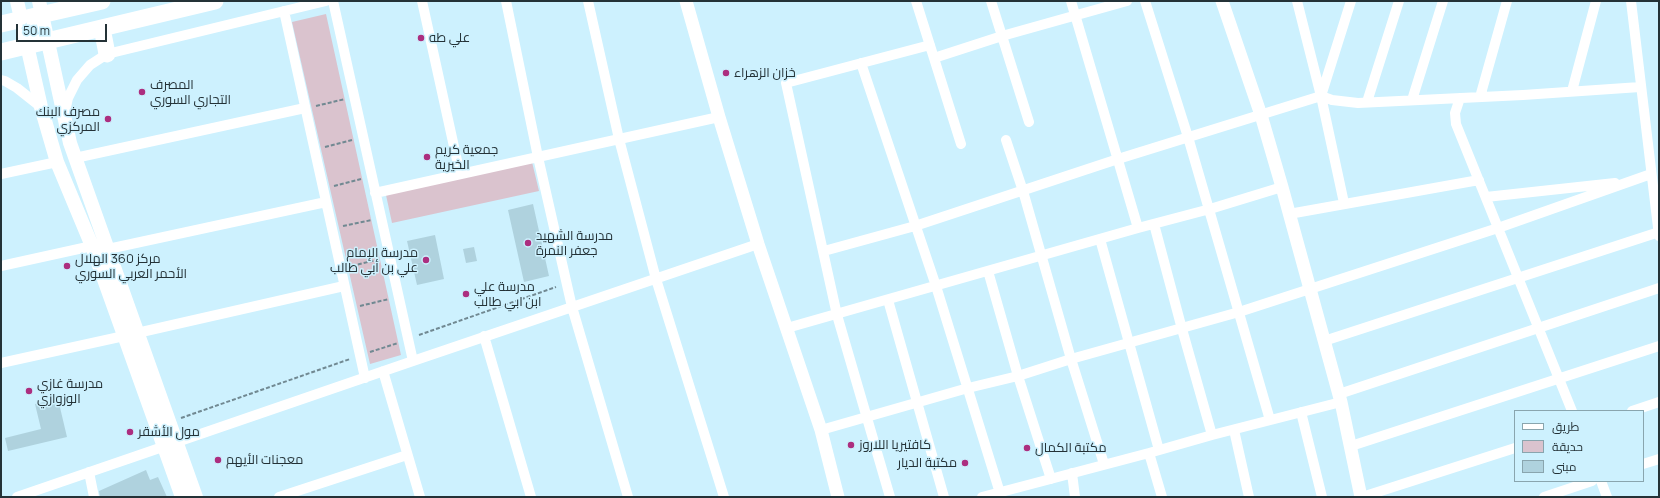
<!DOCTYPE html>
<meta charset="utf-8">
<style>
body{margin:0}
#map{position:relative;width:1660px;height:498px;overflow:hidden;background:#cdf1fe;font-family:Manrope,Cairo,sans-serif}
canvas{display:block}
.frame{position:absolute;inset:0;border:2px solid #243237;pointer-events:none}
.legend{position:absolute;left:1514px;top:410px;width:130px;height:72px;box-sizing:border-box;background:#cdf1fe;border:1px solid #89a5ae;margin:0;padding:5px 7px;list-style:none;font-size:12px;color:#243237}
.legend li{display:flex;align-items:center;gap:8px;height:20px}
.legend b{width:20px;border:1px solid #89a5ae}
.scale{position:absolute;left:16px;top:24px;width:91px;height:18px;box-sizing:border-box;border:2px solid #243237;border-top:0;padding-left:5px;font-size:12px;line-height:14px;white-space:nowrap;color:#243237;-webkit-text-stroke:3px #cdf1fe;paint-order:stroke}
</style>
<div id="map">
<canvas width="1660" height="498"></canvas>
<div class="frame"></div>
<ul class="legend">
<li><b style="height:5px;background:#fff"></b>طريق</li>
<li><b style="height:11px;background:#dac3ce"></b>حديقة</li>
<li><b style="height:11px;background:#afd2de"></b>مبنى</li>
</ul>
<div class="scale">50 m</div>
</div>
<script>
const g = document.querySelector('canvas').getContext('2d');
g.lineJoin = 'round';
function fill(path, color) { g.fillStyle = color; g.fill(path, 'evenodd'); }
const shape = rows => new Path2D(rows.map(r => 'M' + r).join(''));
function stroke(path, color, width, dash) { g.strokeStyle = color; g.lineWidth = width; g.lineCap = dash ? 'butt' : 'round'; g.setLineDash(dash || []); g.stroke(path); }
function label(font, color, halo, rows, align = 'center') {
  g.font = font + ' Manrope,Cairo,sans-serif'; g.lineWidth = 3; g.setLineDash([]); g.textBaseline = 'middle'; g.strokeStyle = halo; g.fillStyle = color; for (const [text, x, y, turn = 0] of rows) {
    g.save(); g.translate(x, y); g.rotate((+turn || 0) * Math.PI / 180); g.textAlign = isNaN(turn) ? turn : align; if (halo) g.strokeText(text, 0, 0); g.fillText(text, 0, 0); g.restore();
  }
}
const green = shape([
 [326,14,401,355,370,364,292,22],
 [532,162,539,191,392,223,386,195]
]);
const building = shape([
 [533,204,549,276,524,282,508,210],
 [435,235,444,279,417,285,407,241],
 [474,247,477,261,466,263,463,249],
 [58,399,67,437,8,451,5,438,41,429,35,404],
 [146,470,150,480,158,477,167,497,100,497,99,491]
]);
const path = shape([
 [316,106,345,99],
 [325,147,352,140],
 [334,186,361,179],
 [343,226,372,220],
 [352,266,380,259],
 [360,306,389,299],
 [419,335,556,287],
 [370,352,398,343],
 [181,418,350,359]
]);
const minor = shape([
 [333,1,413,361],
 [422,1,460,174],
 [506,1,538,157,572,307,628,497],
 [588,1,619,139,656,279,724,497],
 [916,1,961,144],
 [991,1,1029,122],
 [1071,1,1138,228],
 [1145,1,1188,137,1270,420],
 [1297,1,1321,96,1344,203],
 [1631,1,1659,236],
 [284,11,365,378],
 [934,58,1002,36,1127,1],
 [861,63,936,286,1000,493],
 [1,80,5,81,17,88,41,107],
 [1572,91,1596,1],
 [1321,96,1332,100,1358,103,1523,95,1640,87],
 [1480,97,1507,1],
 [1460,98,1455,113,1456,124,1572,411],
 [1412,100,1443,1],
 [1367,102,1399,1],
 [65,112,68,98,77,80,90,65,107,54,326,1],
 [1006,140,1023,191,1071,359,1104,464],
 [75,158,305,108],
 [1,174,57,162],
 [375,193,719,117],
 [1486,197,1615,183],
 [1289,214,1479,180],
 [1154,224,1182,329,1212,435],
 [1100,239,1159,450],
 [108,249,326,202],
 [824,251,915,226,1118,159,1321,96,1351,1],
 [1,266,92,246],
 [988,271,1018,376,1051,479],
 [888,300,944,497],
 [787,328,1138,228,1210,209,1282,187],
 [137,333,344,286],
 [484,336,531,497],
 [1324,341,1659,232],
 [1,363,124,336],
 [383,371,420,497],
 [1339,394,1659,288],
 [1632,411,1659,402],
 [1301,412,1322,497],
 [821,430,968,388,1018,376,1071,359,1239,312,1498,228,1651,174],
 [1234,430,1249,497],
 [1351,446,1659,346],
 [1149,453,1162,497],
 [1643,464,1659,459],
 [89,472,94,497],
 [1072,473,1075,497],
 [1601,481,1607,497],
 [17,497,413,361,758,244],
 [279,497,407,455],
 [890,497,837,315,786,83,930,45],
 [982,497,1149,453,1212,435,1341,402],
 [1362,497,1515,448],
 [1544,497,1592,481]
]);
const tertiary = shape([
 [686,1,719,117,758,244,821,430,838,497],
 [1222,1,1261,115,1282,187,1341,402,1361,497]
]);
const secondary = shape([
 [17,1,41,107,57,162,92,246,182,497],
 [39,1,70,143,196,497]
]);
const trunk = shape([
 [1,24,102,1],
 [102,28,107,54],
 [1,52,215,1]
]);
const markers = [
 [421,38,4,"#ac2e7f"],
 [726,73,4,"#ac2e7f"],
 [142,92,4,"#ac2e7f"],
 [108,119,4,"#ac2e7f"],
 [427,157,4,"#ac2e7f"],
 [528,243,4,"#ac2e7f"],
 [426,260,4,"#ac2e7f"],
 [67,266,4,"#ac2e7f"],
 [466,294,4,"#ac2e7f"],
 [29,391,4,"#ac2e7f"],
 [130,432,4,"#ac2e7f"],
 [851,445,4,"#ac2e7f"],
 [1027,448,4,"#ac2e7f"],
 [218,460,4,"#ac2e7f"],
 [965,463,4,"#ac2e7f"]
];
const poiNames = [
 ["علي طه",429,38],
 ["خزان الزهراء",734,73],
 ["المصرف",150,85],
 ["التجاري السوري",150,100],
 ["مصرف البنك",100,112,"right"],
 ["المركزي",100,127,"right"],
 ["جمعية كريم",435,150],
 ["الخيرية",435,165],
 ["مدرسة الشهيد",536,236],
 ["جعفر النمرة",536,251],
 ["مدرسة الإمام",418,253,"right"],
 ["علي بن أبي طالب",418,268,"right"],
 ["مركز 360 الهلال",75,259],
 ["الأحمر العربي السوري",75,274],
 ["مدرسة علي",474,287],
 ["ابن ابي طالب",474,302],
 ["مدرسة غازي",37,384],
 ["الوزوازي",37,399],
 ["مول الأشقر",138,432],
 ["كافتيريا اللاروز",859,445],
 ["مكتبة الكمال",1035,448],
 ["معجنات الأيهم",226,460],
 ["مكتبة الديار",957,463,"right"]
];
fill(green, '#dac3ce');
fill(building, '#afd2de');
stroke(path, '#718992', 2, [4, 2]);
stroke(minor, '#fff', 10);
stroke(tertiary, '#fff', 13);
stroke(secondary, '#fff', 14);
stroke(trunk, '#fff', 17);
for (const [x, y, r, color] of markers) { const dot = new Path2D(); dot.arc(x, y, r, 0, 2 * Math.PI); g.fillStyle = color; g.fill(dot); stroke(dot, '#cdf1fe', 1.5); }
label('13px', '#243237', '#cdf1fe', poiNames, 'left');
</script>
